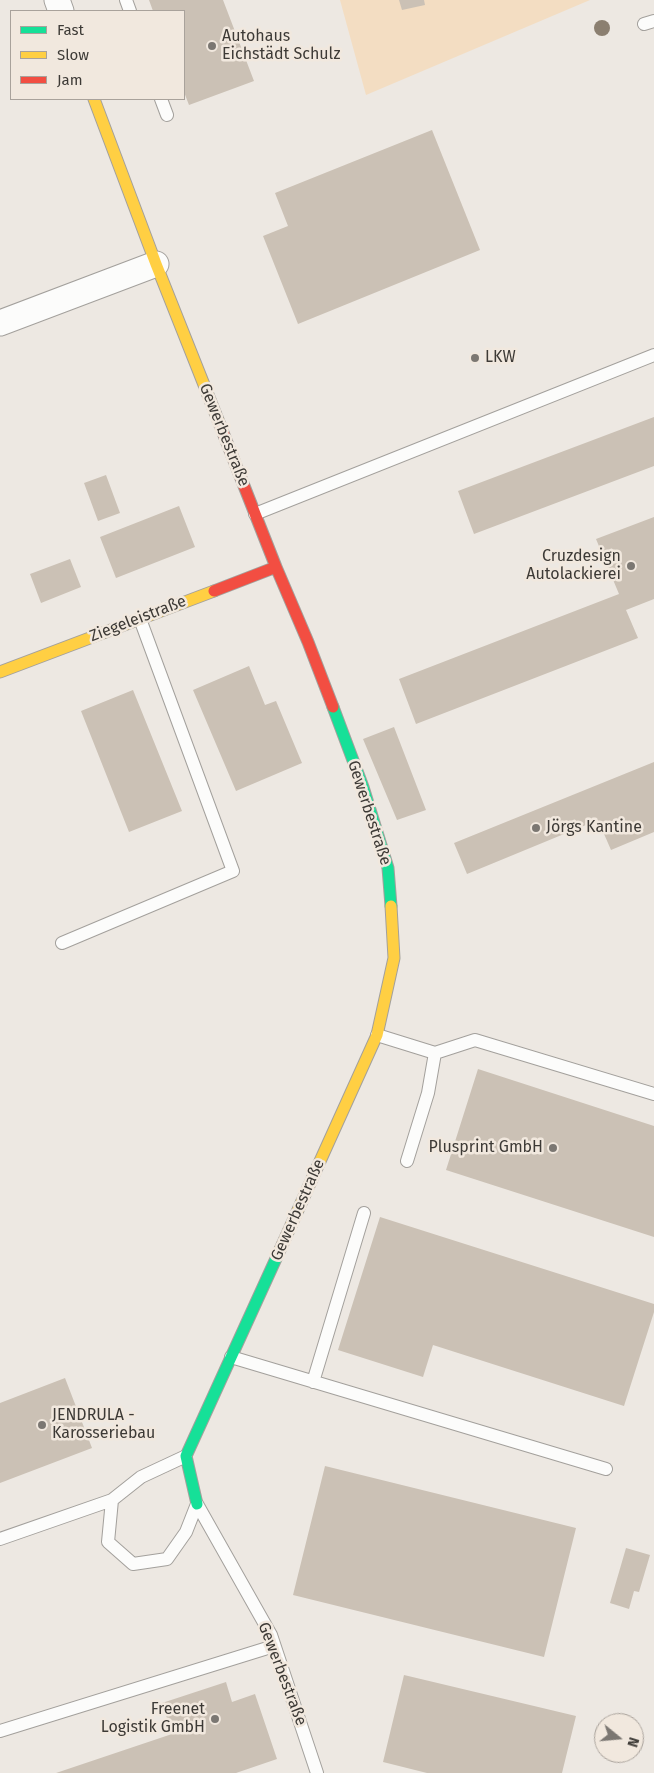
<!DOCTYPE html>
<meta charset="utf-8">
<style>
body{margin:0}
#map{position:relative;width:654px;height:1773px;overflow:hidden;background:#ede8e2;font-family:"Fira Sans",sans-serif}
canvas{display:block}
.legend{position:absolute;left:10px;top:10px;width:175px;height:90px;box-sizing:border-box;background:#f1e8de;border:1px solid #a9a29b;margin:0;padding:6px 9px;list-style:none;font-size:15px;color:#3d3a36}
.legend li{display:flex;align-items:center;gap:10px;height:25px}
.legend b{width:25px;border:1px solid #a9a29b}
.north{position:absolute;left:594px;top:1713px;width:50px;height:50px;box-sizing:border-box;background:#f1e8de;border:1px solid #a9a29b;border-radius:50%;rotate:107deg;font-size:14px;font-weight:700;line-height:20px;text-align:center;color:#3d3a36}
.north::after{content:'';display:block;margin:auto;width:18px;height:22px;background:#7b7772;clip-path:polygon(50% 0,100% 100%,50% 72%,0 100%)}
</style>
<div id="map">
<canvas width="654" height="1773"></canvas>
<ul class="legend">
<li><b style="height:6px;background:#16e098"></b>Fast</li>
<li><b style="height:6px;background:#ffcf43"></b>Slow</li>
<li><b style="height:6px;background:#f24e42"></b>Jam</li>
</ul>
<div class="north">N</div>
</div>
<script>
const g = document.querySelector('canvas').getContext('2d');
g.lineJoin = 'round';
function fill(path, color) { g.fillStyle = color; g.fill(path, 'evenodd'); }
const shape = rows => new Path2D(rows.map(r => 'M' + r).join(''));
function stroke(path, color, width, dash) { g.strokeStyle = color; g.lineWidth = width; g.lineCap = dash ? 'butt' : 'round'; g.setLineDash(dash || []); g.stroke(path); }
function label(font, color, halo, rows, align = 'center') {
  g.font = font + ' "Fira Sans",sans-serif'; g.lineWidth = 5; g.setLineDash([]); g.textBaseline = 'middle'; g.strokeStyle = halo; g.fillStyle = color; for (const [text, x, y, turn = 0] of rows) {
    g.save(); g.translate(x, y); g.rotate((+turn || 0) * Math.PI / 180); g.textAlign = isNaN(turn) ? turn : align; if (halo) g.strokeText(text, 0, 0); g.fillText(text, 0, 0); g.restore();
  }
}
const green = shape([
 [340,0,590,0,366,95]
]);
const building = shape([
 [149,0,223,0,254,81,189,105,184,92,184,11,153,11],
 [399,0,424,0,425,5,402,10],
 [432,130,480,250,298,324,263,236,288,226,275,193],
 [654,417,654,466,474,534,458,491],
 [106,475,120,513,98,521,84,483],
 [179,506,195,547,116,578,100,537],
 [654,517,654,599,626,610,638,638,416,724,399,679,619,594,596,539],
 [70,559,81,587,41,603,30,574],
 [249,666,265,705,276,701,302,763,236,791,193,690],
 [133,690,182,811,129,832,81,711],
 [394,727,426,810,397,820,363,739],
 [654,762,654,832,611,850,598,820,467,874,454,843],
 [478,1069,654,1126,654,1237,446,1170],
 [380,1217,654,1304,654,1312,624,1406,433,1345,423,1377,338,1350],
 [65,1378,92,1448,0,1483,0,1403],
 [325,1466,576,1528,544,1657,293,1595],
 [626,1548,650,1555,639,1592,634,1591,629,1609,610,1603],
 [404,1675,576,1716,562,1773,427,1773,383,1762],
 [226,1682,232,1702,255,1694,277,1759,236,1773,56,1773,172,1734,162,1703]
]);
const lane = shape([
 [126,0,130,11],
 [644,24,654,21],
 [161,99,167,115],
 [255,514,654,355],
 [62,943,233,871,140,619],
 [377,1035,435,1053,475,1040,654,1094],
 [407,1161,428,1093,435,1053],
 [231,1357,606,1469],
 [313,1382,364,1213],
 [186,1456,141,1477,112,1500,108,1542,133,1564,167,1559,186,1532,197,1504],
 [197,1504,271,1635,317,1773],
 [0,1539,112,1500],
 [0,1731,274,1646]
]);
const street = shape([
 [57,0,61,11],
 [0,323,156,264]
]);
const fast = shape([
 [333,707,363,787,388,868,391,906],
 [197,1504,186,1456,279,1252]
]);
const slow = shape([
 [94,99,156,264,220,425],
 [0,672,214,591],
 [279,1252,377,1035,394,958,391,906]
]);
const jam = shape([
 [220,425,276,567,308,642,333,707],
 [214,591,276,567]
]);
const trees = [
 [602,28]
];
const markers = [
 [212,46,5,"#7b7772"],
 [475,358,5,"#7b7772"],
 [631,566,5,"#7b7772"],
 [536,828,5,"#7b7772"],
 [553,1148,5,"#7b7772"],
 [42,1425,5,"#7b7772"],
 [215,1719,5,"#7b7772"]
];
const poiNames = [
 ["Autohaus",222,37],
 ["Eichstädt Schulz",222,55],
 ["LKW",485,358],
 ["Cruzdesign",621,557,"right"],
 ["Autolackierei",621,575,"right"],
 ["Jörgs Kantine",546,828],
 ["Plusprint GmbH",543,1148,"right"],
 ["JENDRULA -",52,1416],
 ["Karosseriebau",52,1434],
 ["Freenet",205,1710,"right"],
 ["Logistik GmbH",205,1728,"right"]
];
const streetNames = [
 ["Gewerbestraße",224,435,68],
 ["Ziegeleistraße",138,619,-21],
 ["Gewerbestraße",369,813,72],
 ["Gewerbestraße",298,1210,-66],
 ["Gewerbestraße",282,1674,69]
];
fill(green, '#f3ddc2');
fill(building, '#cbc1b5');
stroke(lane, '#a3a09c', 14);
stroke(street, '#a3a09c', 27);
stroke(fast, '#a3a09c', 13);
stroke(slow, '#a3a09c', 13);
stroke(jam, '#a3a09c', 13);
stroke(lane, '#fcfcfb', 12);
stroke(street, '#fcfcfb', 25);
stroke(fast, '#16e098', 11);
stroke(slow, '#ffcf43', 11);
stroke(jam, '#f24e42', 11);
g.fillStyle = '#8b7f70';
for (const [x, y] of trees) { g.beginPath(); g.arc(x, y, 8, 0, 2 * Math.PI); g.fill(); }
for (const [x, y, r, color] of markers) { const dot = new Path2D(); dot.arc(x, y, r, 0, 2 * Math.PI); g.fillStyle = color; g.fill(dot); stroke(dot, '#f1e8de', 2); }
label('16px', '#3d3a36', '#f1e8de', poiNames, 'left');
label('16px', '#3d3a36', '#f1e8de', streetNames);
</script>
